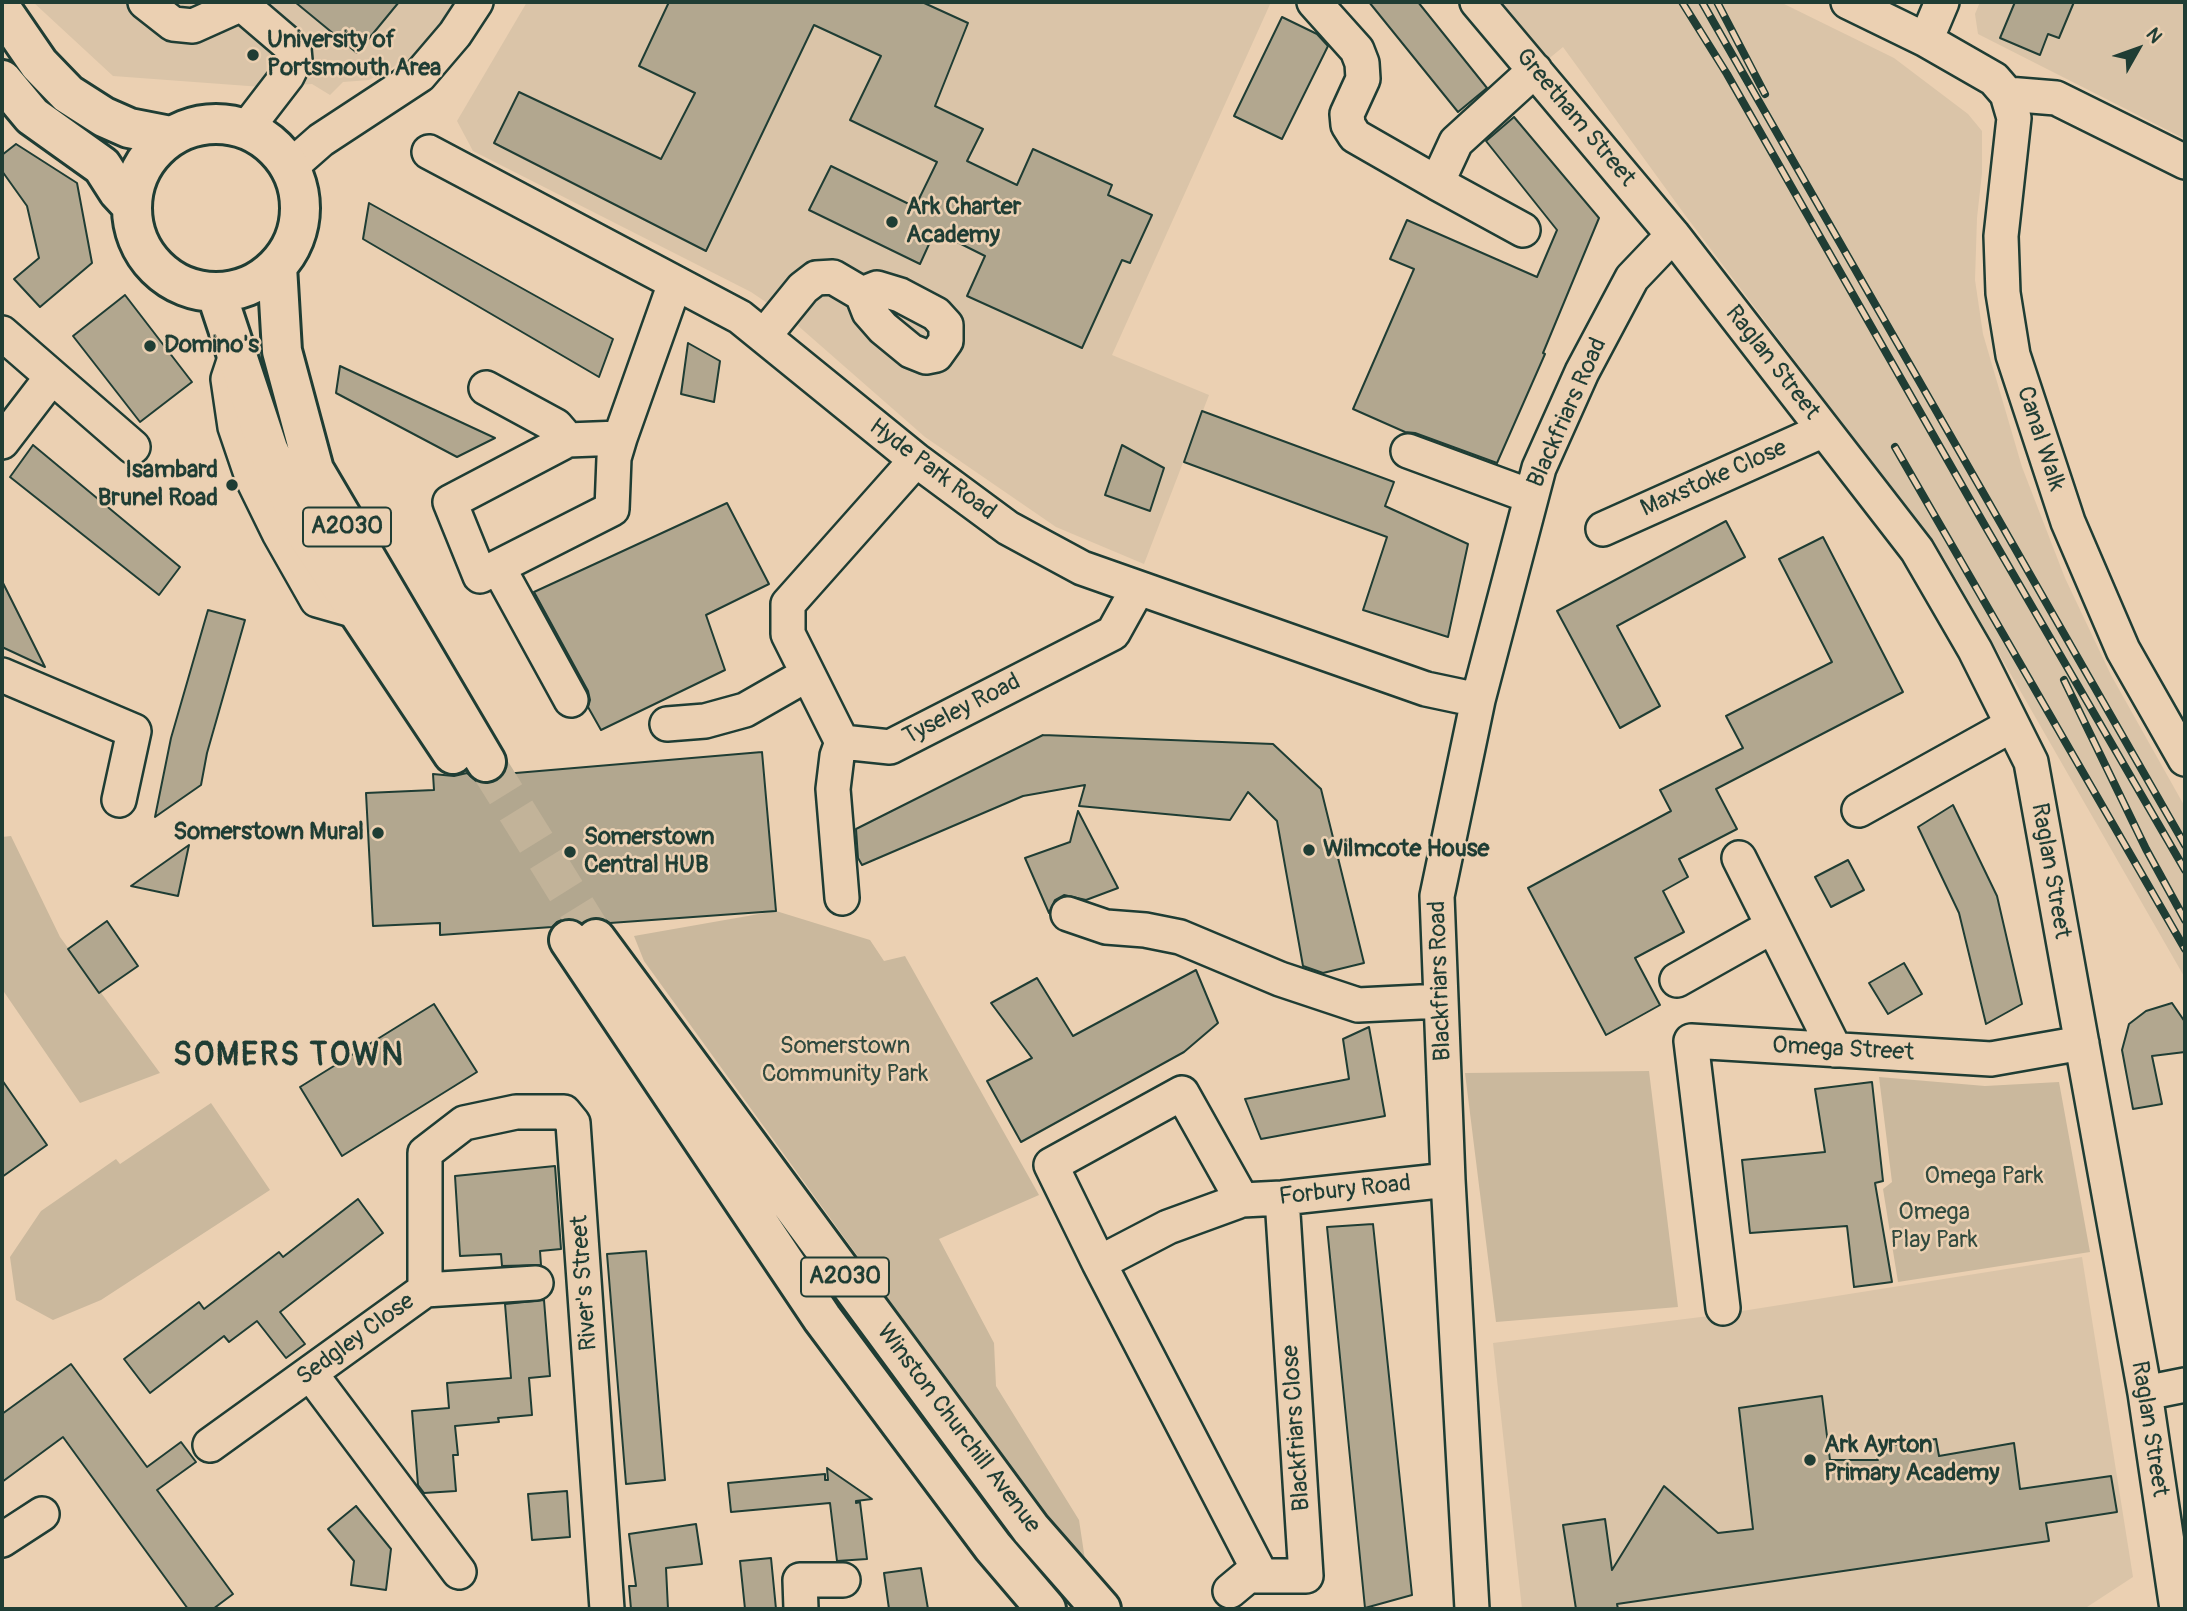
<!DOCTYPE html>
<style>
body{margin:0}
#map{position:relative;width:2187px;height:1611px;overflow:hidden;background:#ebd0b2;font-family:Pangolin,sans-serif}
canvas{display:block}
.frame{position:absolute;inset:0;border:4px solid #1f3d34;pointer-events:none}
.north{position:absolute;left:2103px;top:14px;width:70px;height:70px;-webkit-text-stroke:5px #ebd0b2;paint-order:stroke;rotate:50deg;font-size:19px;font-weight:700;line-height:28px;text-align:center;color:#1f3d34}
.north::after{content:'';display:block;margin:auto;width:24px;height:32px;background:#1f3d34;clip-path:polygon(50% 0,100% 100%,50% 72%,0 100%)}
</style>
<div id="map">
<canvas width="2187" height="1611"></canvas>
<div class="frame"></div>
<div class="north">N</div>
</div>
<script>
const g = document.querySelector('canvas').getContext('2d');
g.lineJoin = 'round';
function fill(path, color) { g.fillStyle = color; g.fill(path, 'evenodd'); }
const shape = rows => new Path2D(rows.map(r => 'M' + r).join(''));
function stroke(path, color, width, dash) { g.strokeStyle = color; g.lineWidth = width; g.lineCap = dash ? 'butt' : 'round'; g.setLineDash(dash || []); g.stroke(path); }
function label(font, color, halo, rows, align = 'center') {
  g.font = font + ' Pangolin,sans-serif'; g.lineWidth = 5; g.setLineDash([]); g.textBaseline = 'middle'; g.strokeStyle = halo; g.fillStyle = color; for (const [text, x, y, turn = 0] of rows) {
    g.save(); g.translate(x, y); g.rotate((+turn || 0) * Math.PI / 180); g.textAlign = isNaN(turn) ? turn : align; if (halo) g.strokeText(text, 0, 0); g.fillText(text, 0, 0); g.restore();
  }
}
const built = shape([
 [33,2,476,2,455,34,369,80,343,82,330,95,312,84,262,87,113,76],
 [527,2,1271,2,1112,355,1209,395,1144,564,1056,527,925,437,788,317,751,292,473,151,457,121],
 [1477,2,1780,2,1894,58,1968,114,1982,131,1982,173,1977,218,1975,280,1983,334,2022,467,2065,578,2111,675,2185,807,2185,978,1944,558,1685,215,1563,47,1535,70],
 [1980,2,2185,2,2185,139,1978,34,1975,14],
 [2082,1257,2133,1577,2084,1609,1522,1609,1493,1343,1717,1315]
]);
const green = shape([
 [11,836,60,937,160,1073,80,1103,2,989,2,837],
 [776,911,870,940,884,961,905,956,1039,1195,939,1239,994,1343,996,1386,1079,1520,1087,1573,644,961,634,936],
 [1649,1071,1678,1307,1496,1322,1465,1073],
 [1879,1077,1985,1086,2059,1082,2090,1252,1898,1282,1883,1189,1892,1182],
 [211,1103,270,1190,101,1300,53,1320,16,1300,10,1257,41,1211,116,1159,120,1164]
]);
const building = shape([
 [295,2,399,2,357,53,295,2],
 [669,2,922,2,968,23,935,106,983,129,967,161,1017,185,1033,149,1112,185,1108,195,1152,215,1130,263,1122,260,1082,348,967,296,985,256,935,231,920,264,809,210,831,166,915,207,937,162,850,120,881,56,814,25,706,251,494,143,519,92,661,159,695,93,639,66,669,2],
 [1369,2,1418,2,1487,88,1458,112,1369,2],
 [2015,2,2074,2,2059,38,2048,34,2040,55,2000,38,2015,2],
 [1282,17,1317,34,1328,46,1282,139,1234,116,1282,17],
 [1514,117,1599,218,1543,353,1545,354,1497,463,1415,433,1405,432,1353,409,1414,269,1390,259,1407,220,1537,277,1557,230,1486,141,1514,117],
 [16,144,77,183,92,263,40,307,14,279,39,258,27,206,2,171,2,155,16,144],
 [369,203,613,339,599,377,363,239,369,203],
 [125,295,192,382,140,422,73,336,125,295],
 [688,343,720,361,714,402,681,394,688,343],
 [340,366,495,438,457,457,336,393,340,366],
 [1202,411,1394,482,1385,506,1468,544,1448,637,1363,610,1387,537,1184,462,1202,411],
 [33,445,180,567,159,595,10,477,33,445],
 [1122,445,1164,468,1150,511,1105,495,1122,445],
 [727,503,769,584,706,615,725,670,601,730,588,707,590,700,588,691,534,592,727,503],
 [1726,521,1745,557,1617,626,1660,706,1620,728,1557,611,1726,521],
 [1823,537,1903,692,1716,789,1737,829,1679,859,1688,877,1663,891,1684,932,1635,958,1660,1005,1606,1035,1528,888,1671,811,1660,790,1743,748,1726,716,1832,662,1779,559,1823,537],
 [2,581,45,667,2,647,2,581],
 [208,610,245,620,207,753,201,785,155,817,171,738,208,610],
 [1043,735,1273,744,1321,789,1364,963,1323,973,1303,966,1277,821,1248,792,1230,820,1079,806,1085,785,1023,796,862,865,858,858,856,829,1043,735],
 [762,752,776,911,610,923,604,919,594,917,582,923,567,918,557,922,552,927,440,935,440,923,373,926,366,793,434,790,433,774,454,776,467,773,476,781,487,784,496,781,504,774,762,752],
 [1953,805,1997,896,2022,1004,1986,1024,1959,913,1918,827,1953,805],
 [1078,811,1118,888,1086,900,1064,895,1055,900,1049,913,1025,858,1070,842,1078,811],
 [189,845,178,896,131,886,189,845],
 [1848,860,1864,890,1831,907,1815,877,1848,860],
 [107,921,138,966,99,993,68,949,107,921],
 [1904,963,1922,994,1888,1014,1869,983,1904,963],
 [1196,970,1218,1023,1184,1052,1021,1142,987,1081,1032,1058,991,1003,1037,978,1073,1036,1196,970],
 [2172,1003,2185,1022,2185,1052,2152,1056,2162,1104,2133,1109,2122,1050,2129,1024,2146,1011,2172,1003],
 [434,1004,477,1072,342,1156,300,1087,434,1004],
 [1369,1027,1385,1116,1261,1139,1245,1099,1349,1079,1343,1039,1369,1027],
 [2,1080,47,1145,2,1177,2,1080],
 [1872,1082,1883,1181,1875,1183,1892,1282,1854,1287,1847,1226,1750,1233,1742,1160,1825,1152,1815,1089,1872,1082],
 [555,1166,561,1249,540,1251,541,1265,502,1266,501,1254,460,1256,455,1176,555,1166],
 [358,1199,383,1233,280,1312,305,1344,286,1358,257,1321,229,1342,224,1336,150,1393,124,1359,199,1302,204,1309,279,1252,283,1257,358,1199],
 [1373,1224,1412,1595,1365,1608,1327,1227,1373,1224],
 [646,1251,665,1480,626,1484,607,1254,646,1251],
 [544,1300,550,1376,529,1378,532,1415,498,1418,499,1422,455,1426,458,1455,453,1455,456,1491,424,1493,418,1485,412,1411,449,1408,447,1383,511,1378,505,1304,544,1300],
 [71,1364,147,1467,181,1442,196,1462,157,1490,233,1594,213,1609,188,1609,63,1437,2,1482,2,1414,71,1364],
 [1822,1396,1830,1460,1878,1460,1875,1448,1936,1439,1939,1456,2014,1443,2020,1489,2111,1476,2117,1512,2046,1523,2049,1541,1617,1604,1618,1609,1576,1609,1563,1525,1605,1519,1612,1570,1664,1486,1718,1533,1753,1529,1739,1408,1822,1396],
 [827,1468,872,1499,856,1501,856,1503,860,1502,867,1559,837,1561,830,1503,731,1512,728,1483,825,1474,825,1480,828,1480,827,1468],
 [567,1491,570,1537,532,1540,528,1494,567,1491],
 [356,1506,391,1549,386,1590,351,1585,354,1561,328,1529,356,1506],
 [696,1524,702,1564,666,1568,668,1609,631,1609,629,1586,636,1586,629,1534,696,1524],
 [771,1558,776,1609,745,1609,740,1561,771,1558],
 [921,1568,928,1609,889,1609,884,1573,921,1568]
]);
const majorTunnel = shape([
 [486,762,596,939]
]);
const minor = shape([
 [145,2,173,24,193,26,242,4],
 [239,2,294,49,295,60,287,76,247,128],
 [1314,2,1357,50,1362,63,1363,79,1347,114,1348,125,1355,136,1437,183,1456,142,1535,70],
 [1477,2,1673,235,1917,550,1975,650,2031,762,2145,1393,2177,1609],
 [1848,2,1926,40,1994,79,2007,94,2014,118,2001,236,2003,293,2013,355,2068,522,2123,650,2185,759],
 [1926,40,1942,2],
 [2007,94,2056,98,2185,162],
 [429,152,740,317,916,460,1008,528,1082,568,1426,689,1478,700],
 [288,169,321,140,420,75,455,34,476,2],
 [1437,183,1523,230],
 [2,333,133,447],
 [764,336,803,288,816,278,833,277,862,294,877,288,900,295,936,314,946,325,946,341,936,355,926,357,911,351,883,328,869,312,862,294],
 [236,355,228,379,235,427,253,480,279,533,317,600,359,612],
 [486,388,556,426,568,440],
 [620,438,568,440,450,502,480,576,612,509,614,458,620,438,675,283],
 [2,442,51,378],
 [1408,451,1530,496],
 [916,460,788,604,788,634,842,742,890,747,1113,633,1138,588],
 [1603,529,1824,430],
 [498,567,571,700],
 [2,675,134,731,119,800],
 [667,724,705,721,745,710,808,674],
 [1859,810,2012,725],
 [1739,858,1835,1050],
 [842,898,833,789,837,756,842,742],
 [1068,914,1106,927,1145,930,1180,937,1280,979,1358,1005,1441,1001],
 [1677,980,1773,926],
 [1242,1200,1182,1093,1051,1165,1099,1263,1168,1227,1242,1200,1282,1198,1448,1180],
 [1099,1263,1261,1575],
 [425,1290,536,1283],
 [1723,1308,1691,1041,1991,1059,2082,1043],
 [310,1373,459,1572],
 [2145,1393,2185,1385],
 [210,1445,425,1290,425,1153,464,1123,516,1112,564,1112,573,1123,607,1609],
 [2,1540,42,1514],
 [1230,1591,1248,1576,1306,1576,1282,1198],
 [801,1609,800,1580,843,1580],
 [1472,1609,1448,1180,1437,896,1478,700,1539,468,1582,372,1632,278,1673,235]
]);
const major = shape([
 [2,10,39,64,68,94,104,117,129,128,170,136],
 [2,80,32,116,102,166,118,191,131,205],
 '132 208a84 84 0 1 1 168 0a84 84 0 1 1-168 0Z',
 [277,266,282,351,314,470,486,762],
 [216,292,268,449,307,535,453,754],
 [596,939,1031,1529,1101,1609],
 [569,940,822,1318,993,1547,1046,1609]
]);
const rail = shape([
 [1682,2,1727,74,1984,524,2185,870],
 [1702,2,2185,845],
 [1717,2,1765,94],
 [1895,447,2185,949],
 [2064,680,2146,849,2185,920]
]);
const markers = [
 [253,55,7,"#1f3d34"],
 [892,222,7,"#1f3d34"],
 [150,346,7,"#1f3d34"],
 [232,485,7,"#1f3d34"],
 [378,833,7,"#1f3d34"],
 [1309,850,7,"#1f3d34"],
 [570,852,7,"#1f3d34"],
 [1810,1460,7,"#1f3d34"]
];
const shields = [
 [347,527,88],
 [845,1277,88]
];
const shieldNames = [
 ["A2030",347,527],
 ["A2030",845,1277]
];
const poiNames = [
 ["University of",267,41],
 ["Portsmouth Area",267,69],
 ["Ark Charter",906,208],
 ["Academy",906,236],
 ["Domino's",164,346],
 ["Isambard",218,471,"right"],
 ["Brunel Road",218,499,"right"],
 ["Somerstown Mural",364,833,"right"],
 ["Somerstown",584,838],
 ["Central HUB",584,866],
 ["Wilmcote House",1323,850],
 ["Ark Ayrton",1824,1446],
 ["Primary Academy",1824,1474]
];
const streetNames = [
 ["Greetham Street",1575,118,50],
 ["Raglan Street",1772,363,52],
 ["Blackfriars Road",1568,413,-66],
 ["Canal Walk",2040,439,72],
 ["Hyde Park Road",932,470,37],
 ["Maxstoke Close",1714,479,-24],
 ["Tyseley Road",962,710,-27],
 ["Raglan Street",2050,871,80],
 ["Blackfriars Road",1441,981,-92],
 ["Omega Street",1843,1050,3],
 ["Forbury Road",1345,1191,-6],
 ["River's Street",585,1283,-94],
 ["Sedgley Close",356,1340,-36],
 ["Blackfriars Close",1297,1428,-94],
 ["Winston Churchill Avenue",958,1429,53],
 ["Raglan Street",2149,1429,81]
];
const parkNames = [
 ["Somerstown",845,1047],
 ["Community Park",845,1075],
 ["Omega Park",1984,1177],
 ["Omega",1934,1213],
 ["Play Park",1934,1241]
];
const districtNames = [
 ["SOMERS TOWN",289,1057]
];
fill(built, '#dac4a8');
fill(green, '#cab89d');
fill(building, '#b2a78f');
stroke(building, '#1f3d34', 2);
stroke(majorTunnel, '#c2b399', 38, [38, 19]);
stroke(minor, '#1f3d34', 38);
stroke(major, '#1f3d34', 44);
stroke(minor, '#ebd0b2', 33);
stroke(major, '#ebd0b2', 38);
stroke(rail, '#1f3d34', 8);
stroke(rail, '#ebd0b2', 5, [16]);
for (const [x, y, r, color] of markers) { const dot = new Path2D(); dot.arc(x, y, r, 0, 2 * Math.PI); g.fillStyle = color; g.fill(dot); stroke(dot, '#ebd0b2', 2.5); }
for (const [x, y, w] of shields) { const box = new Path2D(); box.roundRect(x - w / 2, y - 19.5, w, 39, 5); g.fillStyle = '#ebd0b2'; g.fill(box); stroke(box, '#1f3d34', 2); }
label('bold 23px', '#1f3d34', null, shieldNames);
label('bold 24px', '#1f3d34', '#ebd0b2', poiNames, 'left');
label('24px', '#1f3d34', '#ebd0b2', streetNames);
label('24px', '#30493e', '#ebd0b2', parkNames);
g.letterSpacing = '2px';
label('bold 32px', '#1f3d34', '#ebd0b2', districtNames);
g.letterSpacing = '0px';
</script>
